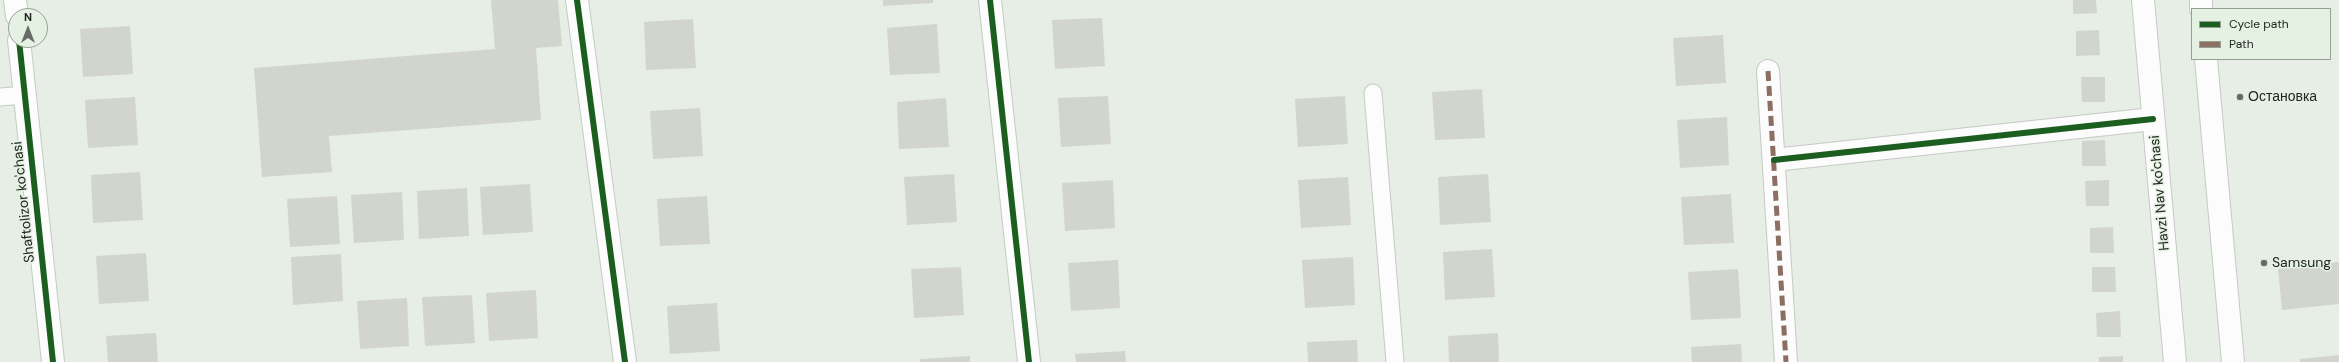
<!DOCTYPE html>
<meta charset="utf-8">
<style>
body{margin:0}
#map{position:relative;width:2339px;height:362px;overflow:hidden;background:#e7eee6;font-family:"DM Sans",sans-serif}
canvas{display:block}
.legend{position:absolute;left:2191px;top:8px;width:140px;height:52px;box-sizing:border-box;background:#e5f1e3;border:1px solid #97a095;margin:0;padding:5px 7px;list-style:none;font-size:12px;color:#222621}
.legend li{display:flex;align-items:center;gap:8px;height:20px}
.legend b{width:20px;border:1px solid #97a095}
.north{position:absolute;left:8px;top:8px;width:40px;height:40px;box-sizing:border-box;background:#e5f1e3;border:1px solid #97a095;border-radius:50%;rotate:0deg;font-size:11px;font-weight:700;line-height:16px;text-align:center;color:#222621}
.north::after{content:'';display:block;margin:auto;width:14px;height:18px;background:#676c66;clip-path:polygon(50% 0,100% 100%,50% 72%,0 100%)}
</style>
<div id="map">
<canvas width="2339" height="362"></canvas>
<ul class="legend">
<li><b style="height:5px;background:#1b5e20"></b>Cycle path</li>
<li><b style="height:5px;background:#8d6e63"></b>Path</li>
</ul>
<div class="north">N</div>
</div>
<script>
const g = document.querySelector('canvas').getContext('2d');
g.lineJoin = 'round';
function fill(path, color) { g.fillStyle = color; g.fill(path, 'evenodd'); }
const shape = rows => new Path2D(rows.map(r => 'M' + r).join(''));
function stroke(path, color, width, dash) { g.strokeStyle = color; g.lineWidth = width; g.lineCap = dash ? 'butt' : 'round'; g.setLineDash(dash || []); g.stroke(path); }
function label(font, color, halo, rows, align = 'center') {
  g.font = font + ' "DM Sans",sans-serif'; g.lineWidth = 3; g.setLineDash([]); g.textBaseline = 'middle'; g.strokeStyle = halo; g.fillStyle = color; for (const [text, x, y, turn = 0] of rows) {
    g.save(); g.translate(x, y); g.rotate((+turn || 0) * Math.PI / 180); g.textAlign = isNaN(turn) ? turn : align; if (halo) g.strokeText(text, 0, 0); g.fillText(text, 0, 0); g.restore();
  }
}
const building = shape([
 [491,0,558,0,562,46,536,48,541,120,329,136,332,172,262,177,254,68,495,49],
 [883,0,933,0,933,3,883,6],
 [2073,0,2096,0,2097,13,2073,14],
 [1102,18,1105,66,1055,69,1052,20],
 [693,19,696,68,646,70,644,22],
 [937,24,940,73,890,75,887,28],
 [130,26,133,74,83,77,80,29],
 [2099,30,2100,55,2076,56,2076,31],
 [1723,35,1726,83,1676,86,1673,38],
 [2081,77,2105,77,2105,102,2082,102],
 [1482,89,1485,138,1435,140,1432,92],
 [1108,96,1111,144,1061,147,1058,98],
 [1345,96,1348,144,1298,147,1295,99],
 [135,97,138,145,88,148,85,100],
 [946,98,949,147,899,149,897,102],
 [700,108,703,156,653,159,650,111],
 [1727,117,1729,165,1680,168,1677,120],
 [2105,140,2106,166,2082,166,2082,141],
 [140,172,143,220,93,223,91,175],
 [954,174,957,222,907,225,904,177],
 [1488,174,1491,222,1440,225,1438,177],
 [1348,177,1351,225,1301,228,1298,180],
 [1113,180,1115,228,1065,231,1062,183],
 [2109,180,2109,206,2086,206,2085,181],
 [530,184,533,232,483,235,480,187],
 [467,188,469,236,419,239,417,191],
 [402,192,404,240,354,243,351,195],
 [1731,194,1734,243,1684,245,1681,197],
 [337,196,340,244,290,247,287,199],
 [707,196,710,244,660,246,657,199],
 [2113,227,2114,253,2090,253,2090,228],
 [1492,249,1495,297,1445,300,1443,252],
 [146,253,149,301,99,304,96,256],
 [341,254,343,301,293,305,291,257],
 [1353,257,1355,305,1305,308,1302,260],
 [1118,260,1120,308,1071,311,1068,263],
 [2339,262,2339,304,2282,310,2278,269],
 [961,267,964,315,914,318,911,269],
 [2092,267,2115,267,2116,292,2092,292],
 [1738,269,1741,318,1691,320,1688,272],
 [536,290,538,338,489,341,486,293],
 [472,295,475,343,425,346,422,297],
 [407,298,409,346,360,349,357,301],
 [717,303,720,351,670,354,667,306],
 [2120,311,2121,337,2097,337,2096,313],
 [156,333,158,362,108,362,106,336],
 [1498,333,1499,362,1449,362,1448,336],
 [1357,340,1358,362,1308,362,1307,342],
 [1741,344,1742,362,1692,362,1691,347],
 [1125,351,1126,362,1076,362,1075,354],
 [2339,355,2339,362,2300,362,2300,359],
 [970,356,970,362,920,362,920,359],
 [2123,356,2123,362,2099,362,2099,357]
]);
const service = shape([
 [1373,93,1395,362],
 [0,97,25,95]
]);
const minor = shape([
 [577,0,625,362],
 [990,0,1029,362],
 [1768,71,1786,362],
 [1774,160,2153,119]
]);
const tertiary = shape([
 [15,0,17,16],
 [19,40,53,362]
]);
const primary = shape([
 [2143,0,2175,362],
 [2201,0,2201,9],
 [2206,59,2233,362]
]);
const quiet = shape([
 [1768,71,1786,362]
]);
const cycleway = shape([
 [577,0,625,362],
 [990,0,1029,362],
 [19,40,53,362],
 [1774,160,2153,119]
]);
const markers = [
 [2240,97,4,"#676c66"],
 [2264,263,4,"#676c66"]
];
const poiNames = [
 ["Остановка",2248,97],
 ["Samsung",2272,263]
];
const streetNames = [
 ["Havzi Nav ko'chasi",2160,193,-95],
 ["Shaftolizor ko'chasi",24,202,-96]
];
fill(building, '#d1d5ce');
stroke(service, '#c5cac4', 19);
stroke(minor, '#c5cac4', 24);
stroke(tertiary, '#c5cac4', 24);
stroke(primary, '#c5cac4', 24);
stroke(service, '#fbfcfb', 17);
stroke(minor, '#fbfcfb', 22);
stroke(tertiary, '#fbfcfb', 22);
stroke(primary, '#fbfcfb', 22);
stroke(quiet, '#8d6e63', 5, [10, 5]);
stroke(cycleway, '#1b5e20', 6);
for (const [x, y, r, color] of markers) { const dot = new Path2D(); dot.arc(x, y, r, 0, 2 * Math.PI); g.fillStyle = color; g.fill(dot); stroke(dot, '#e5f1e3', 1.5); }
label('14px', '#222621', '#e5f1e3', poiNames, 'left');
label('14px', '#222621', '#e5f1e3', streetNames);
</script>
